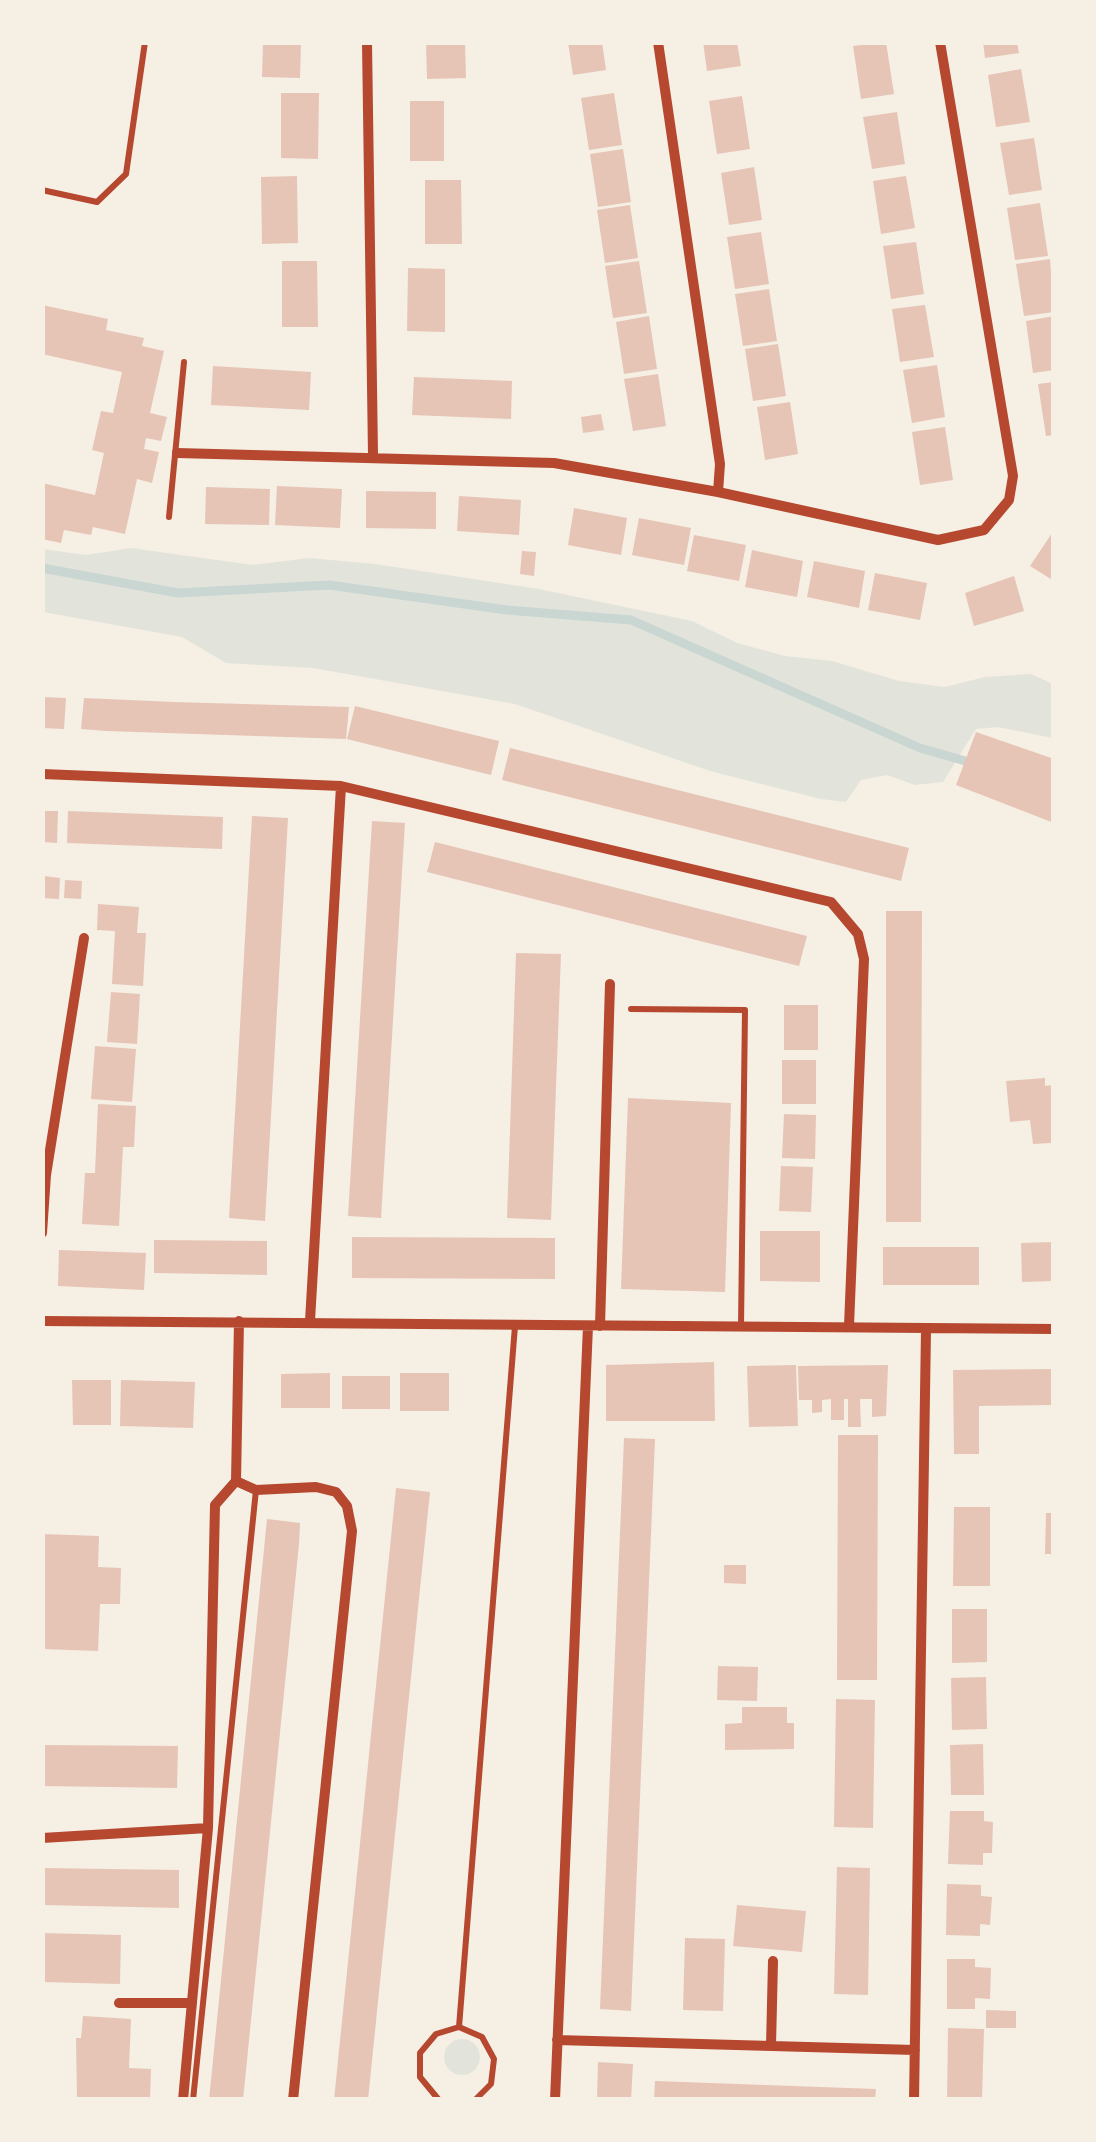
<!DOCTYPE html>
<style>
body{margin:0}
#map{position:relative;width:1096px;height:2142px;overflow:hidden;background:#f6efe4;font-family:"Golos Text",sans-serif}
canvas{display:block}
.frame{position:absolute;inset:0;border:45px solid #f6efe4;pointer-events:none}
</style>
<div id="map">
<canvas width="1096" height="2142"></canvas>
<div class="frame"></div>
</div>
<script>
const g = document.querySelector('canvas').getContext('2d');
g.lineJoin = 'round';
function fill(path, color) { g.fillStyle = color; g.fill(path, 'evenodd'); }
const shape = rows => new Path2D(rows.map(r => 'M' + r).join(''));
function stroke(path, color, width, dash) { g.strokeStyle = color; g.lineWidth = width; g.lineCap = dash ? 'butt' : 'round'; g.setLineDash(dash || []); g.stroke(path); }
const green = shape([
 [131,548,253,565,309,558,375,564,539,589,692,621,737,643,785,656,832,661,899,681,945,687,985,677,1031,674,1053,684,1053,738,998,727,976,729,943,782,915,785,887,775,861,780,846,802,821,799,710,771,515,704,313,668,226,663,182,637,43,612,43,549,86,555],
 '444 2057a18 18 0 1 1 36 0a18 18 0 1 1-36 0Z'
]);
const stream = shape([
 [42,568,178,593,329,585,507,610,631,620,920,748,976,764]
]);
const building = shape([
 [263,42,301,42,300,78,262,77],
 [426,42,465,42,466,78,427,79],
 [568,42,602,42,606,70,573,75],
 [703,42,737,42,741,66,707,71],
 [886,42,894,94,861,99,853,46],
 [983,42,1017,42,1019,53,985,58],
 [1021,69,1030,122,996,127,988,75],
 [281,93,319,93,318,159,281,158],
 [614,93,622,145,589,150,581,98],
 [742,96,750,149,717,154,709,101],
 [410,101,444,101,444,161,410,161],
 [897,112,905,164,872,169,863,117],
 [1034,138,1042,190,1009,195,1000,143],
 [623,149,631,202,598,207,590,154],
 [754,167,762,220,729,225,721,173],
 [297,176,298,243,262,244,261,177],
 [906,176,915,228,881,234,873,181],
 [425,180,461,180,462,244,425,244],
 [1040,203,1048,256,1015,260,1007,208],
 [630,205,638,258,605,263,597,210],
 [761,232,769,284,735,289,727,237],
 [916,242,924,294,891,299,883,246],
 [1050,259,1054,312,1024,316,1016,264],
 [282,261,317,261,318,327,282,327],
 [639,261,647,313,613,318,605,266],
 [408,268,445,269,445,332,407,331],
 [769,289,777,341,743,346,735,294],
 [42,305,108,319,106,330,144,338,142,346,164,351,150,413,167,417,161,441,146,438,144,449,159,452,152,483,137,479,125,534,93,527,91,535,64,530,61,543,42,539,42,483,95,495,104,453,92,450,101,411,113,413,122,372,42,354],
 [925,305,934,357,900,362,892,309],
 [649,316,657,369,624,374,616,322],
 [1054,316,1054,370,1033,373,1026,321],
 [778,344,786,396,753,401,745,349],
 [937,365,945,417,912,423,903,370],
 [213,366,311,372,309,410,211,405],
 [658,374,666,426,633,431,624,379],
 [414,377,512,381,511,419,412,415],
 [1054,382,1054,435,1046,436,1038,384],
 [790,402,798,454,765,460,757,407],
 [601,414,604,430,583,433,581,417],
 [945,427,953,480,920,485,912,432],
 [277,486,342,489,340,528,275,525],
 [206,487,270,489,269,525,205,524],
 [366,491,436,492,436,529,366,528],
 [459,496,521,500,519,535,457,531],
 [574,508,627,518,621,555,568,545],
 [639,518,691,528,684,565,632,555],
 [1054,530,1054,581,1030,566],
 [694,535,746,545,739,581,687,571],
 [752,550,803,561,797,597,745,587],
 [522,551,536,552,534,576,520,574],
 [814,561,865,571,859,608,807,597],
 [875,573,927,583,920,620,868,610],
 [1014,576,1024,611,974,626,965,593],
 [42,697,66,698,64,729,42,728],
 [84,698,174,702,349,707,346,739,106,731,81,729],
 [355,706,499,741,491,775,347,739],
 [976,732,1054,759,1054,823,956,785],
 [510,748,909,848,901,881,502,780],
 [42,811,58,811,57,843,42,842],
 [68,811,223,817,222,849,67,843],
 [252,816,288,818,265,1221,229,1218],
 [372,821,405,823,381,1218,348,1216],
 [435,842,807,936,799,966,427,872],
 [44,876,60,878,59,899,42,898],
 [65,880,82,881,81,899,64,898],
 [98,904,139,907,137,933,146,933,143,986,112,984,115,931,97,930],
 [886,911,922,911,921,1222,886,1222],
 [516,953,561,954,551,1220,507,1218],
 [111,992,140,994,137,1044,107,1042],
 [784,1005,818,1005,818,1050,784,1050],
 [95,1046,136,1049,132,1102,91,1099],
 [782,1060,816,1060,816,1104,782,1104],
 [1045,1078,1045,1086,1054,1085,1051,1143,1033,1144,1030,1120,1010,1122,1006,1081],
 [628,1098,731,1103,725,1292,621,1289],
 [98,1104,136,1106,134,1147,123,1147,119,1226,82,1224,85,1173,95,1173],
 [784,1114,816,1115,815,1159,782,1158],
 [781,1166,813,1167,811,1212,779,1211],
 [760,1231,820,1231,820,1282,760,1281],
 [352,1237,555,1238,555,1279,352,1278],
 [154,1240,267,1241,267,1275,154,1273],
 [1054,1242,1054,1281,1022,1282,1021,1243],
 [883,1247,979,1247,979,1285,883,1285],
 [59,1250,146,1253,144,1290,58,1286],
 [714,1362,715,1421,606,1421,606,1365],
 [796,1365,798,1426,749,1427,747,1366],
 [888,1365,886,1416,872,1417,872,1399,860,1399,861,1427,848,1427,848,1399,844,1399,844,1420,831,1420,831,1399,822,1400,822,1412,812,1413,812,1400,799,1400,798,1366],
 [1054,1369,1054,1405,979,1406,979,1454,954,1454,953,1370],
 [330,1373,330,1408,281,1408,281,1374],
 [400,1373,449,1373,449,1411,400,1411],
 [342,1376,390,1376,390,1409,342,1409],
 [72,1380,111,1380,111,1425,73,1425],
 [121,1380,195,1382,193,1428,120,1426],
 [838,1435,878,1435,877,1680,837,1680],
 [624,1438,655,1439,631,2011,600,2009],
 [396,1488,430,1492,421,1579,368,2100,334,2100],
 [954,1507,990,1507,990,1586,953,1586],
 [1046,1513,1054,1513,1054,1554,1045,1554],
 [267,1519,300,1523,299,1544,243,2100,209,2100],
 [42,1534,99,1536,98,1567,121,1568,120,1604,100,1604,98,1651,42,1649],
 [724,1565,746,1565,746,1584,724,1583],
 [952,1609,987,1609,987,1662,952,1663],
 [718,1666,758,1667,757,1701,717,1700],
 [986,1677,987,1729,952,1730,951,1678],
 [836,1699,875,1700,873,1828,834,1827],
 [742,1707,787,1707,787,1723,794,1723,794,1749,725,1750,725,1724,742,1723],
 [983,1744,984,1795,951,1795,950,1745],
 [42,1745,178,1746,177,1788,42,1786],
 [950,1811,984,1811,984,1821,993,1822,992,1853,983,1853,983,1865,948,1864],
 [837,1867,870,1868,868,1995,834,1994],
 [42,1868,179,1870,179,1908,42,1905],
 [947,1884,981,1885,981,1896,992,1897,990,1925,980,1924,980,1936,946,1935],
 [737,1905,806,1911,802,1952,733,1946],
 [42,1933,121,1935,120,1984,42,1982],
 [685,1938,725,1939,723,2011,683,2010],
 [947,1959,975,1959,975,1967,991,1968,990,1999,975,1998,975,2009,947,2009],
 [986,2010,1016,2011,1016,2028,986,2028],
 [83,2016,131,2019,129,2068,151,2069,150,2100,77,2100,76,2038,81,2038],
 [948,2028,984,2029,982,2100,947,2100],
 [598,2062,633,2064,631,2100,597,2100],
 [655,2081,876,2089,875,2100,654,2100]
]);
const service = shape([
 [42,190,97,202,126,174,145,42],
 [169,517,184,362],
 [631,1009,745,1010,741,1326],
 [459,2027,515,1326],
 [193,2100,256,1490],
 [439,2100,420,2077,420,2053,436,2034,459,2027,482,2037,494,2059,491,2084,475,2100]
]);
const minor = shape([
 [367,42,373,455],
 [658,42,720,464,718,492],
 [177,453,554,463,718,492,938,540,984,530,1009,500,1013,476,940,42],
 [42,774,341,786,831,902,858,934,864,959,849,1326],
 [42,1233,46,1175,84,938],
 [42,1321,1054,1329],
 [310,1321,341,786],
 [600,1326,610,984],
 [236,1481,256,1490,316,1487,336,1492,347,1506,352,1531,293,2100],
 [236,1481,239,1321],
 [42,1838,208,1828],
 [119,2003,191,2003],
 [557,2040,915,2050],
 [771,2046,773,1961],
 [183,2100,208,1828,215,1505,236,1481],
 [555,2100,588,1326],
 [914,2100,926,1330]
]);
fill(green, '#e2e4dc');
stroke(stream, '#c9d6d2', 9);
fill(building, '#e6c5b7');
stroke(service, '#b5482f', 6);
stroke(minor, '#b5482f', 10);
</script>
